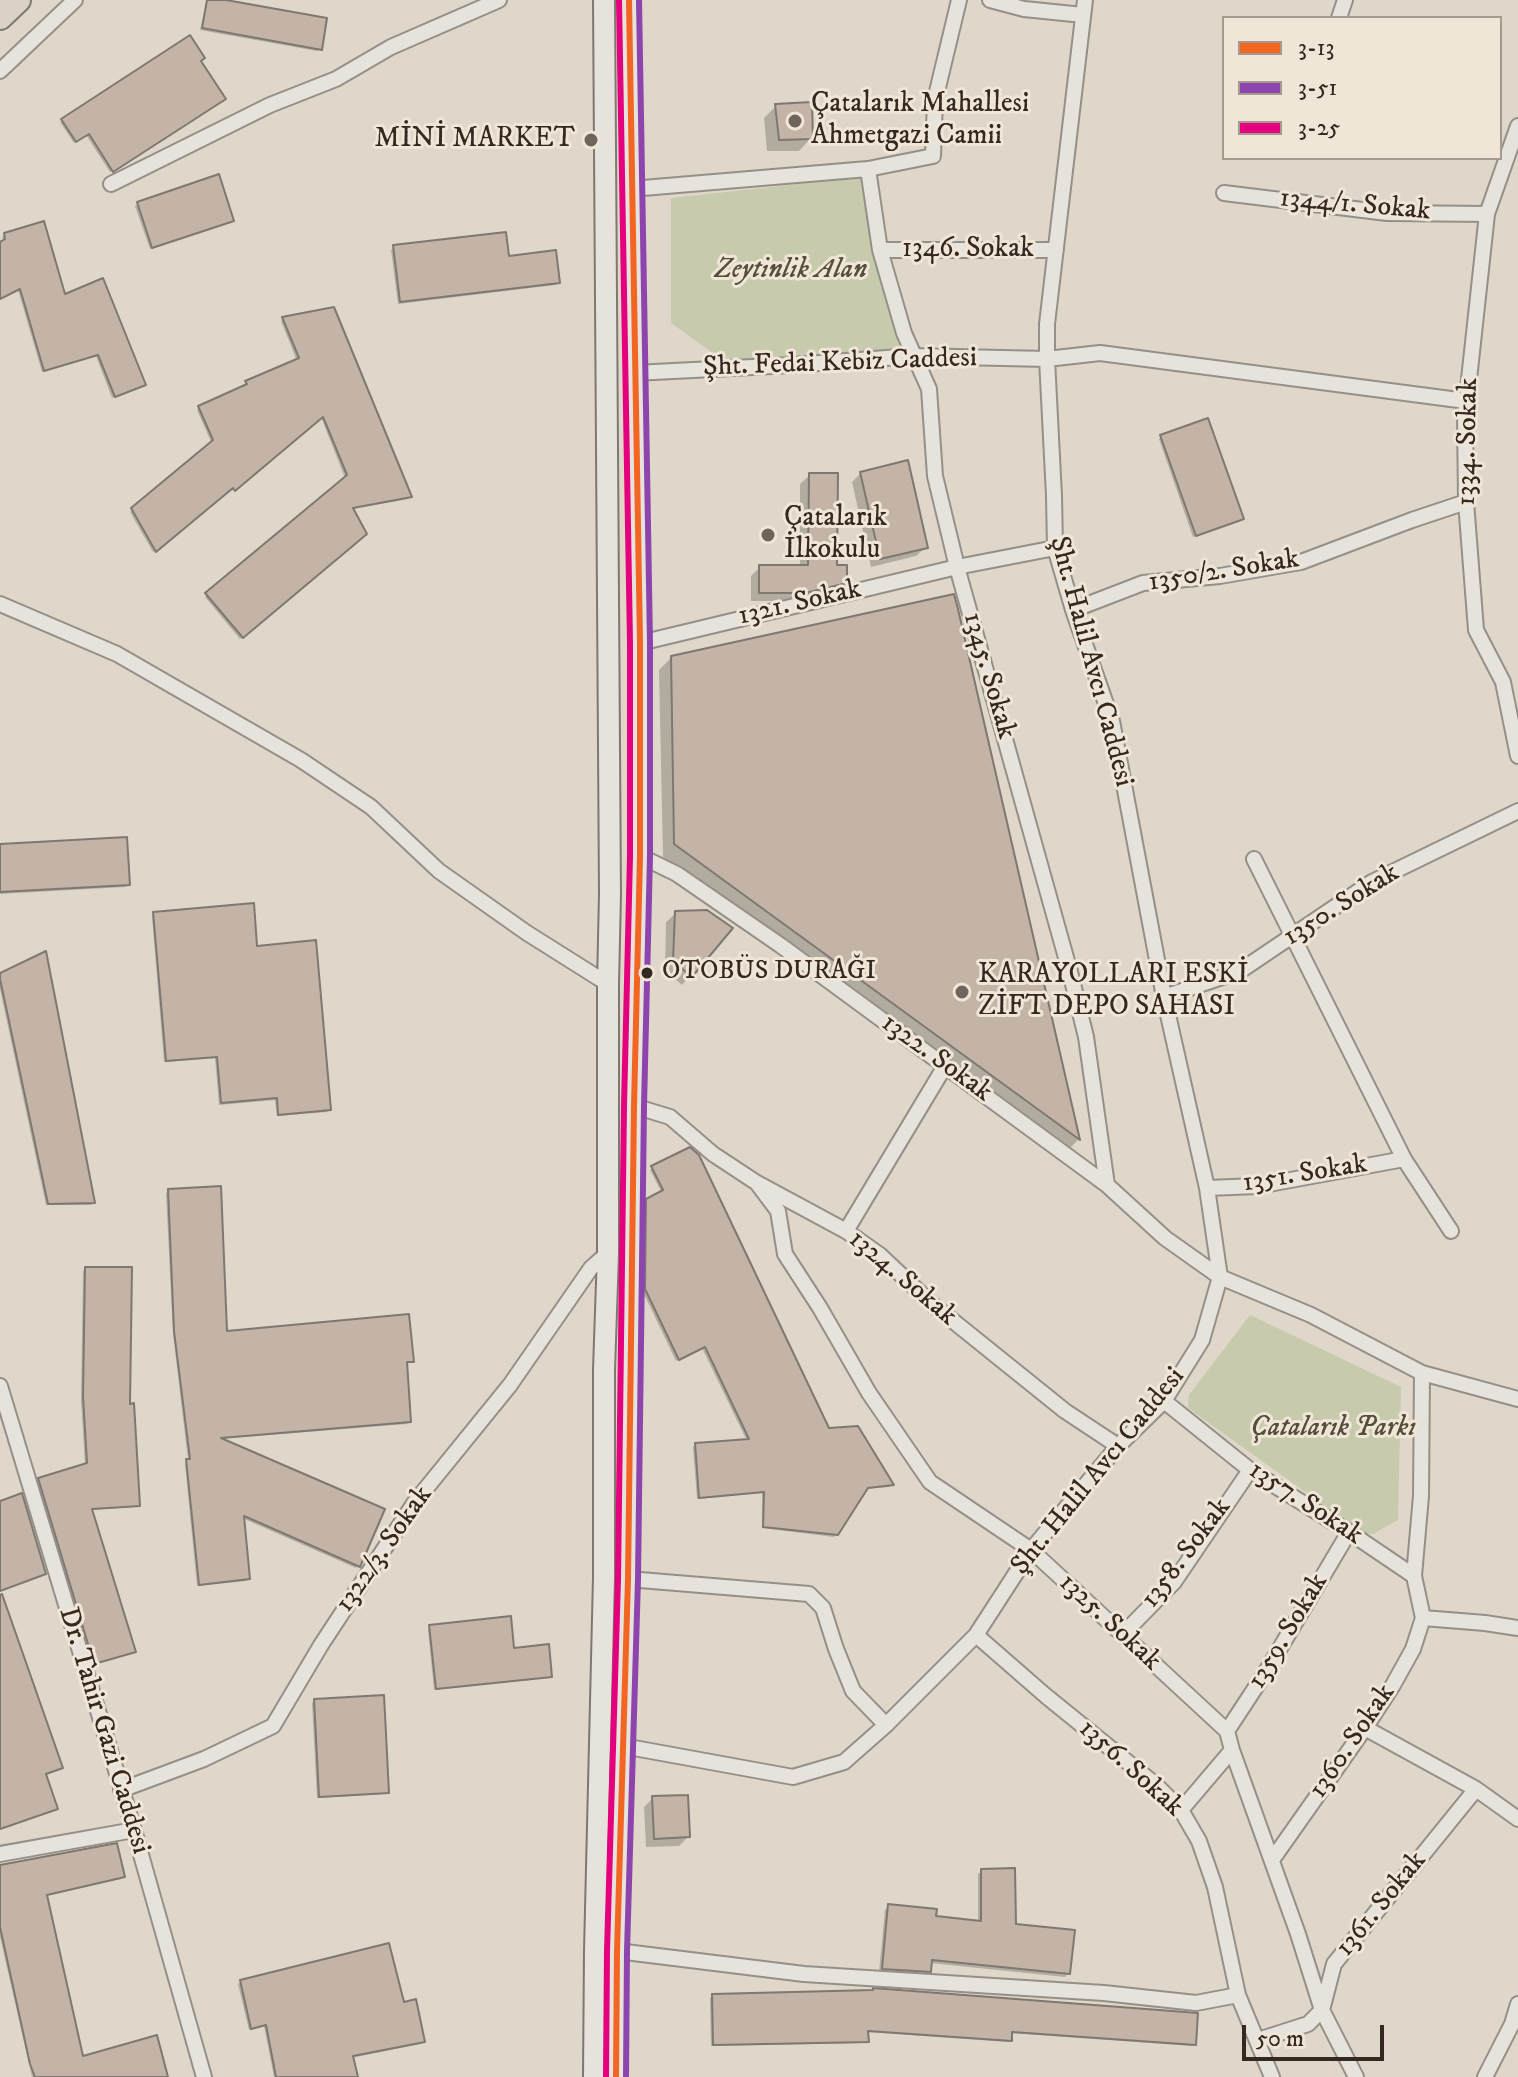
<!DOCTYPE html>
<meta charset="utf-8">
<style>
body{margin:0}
#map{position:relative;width:1518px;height:2077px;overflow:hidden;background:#dfd7c9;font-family:"IM FELL DW Pica",serif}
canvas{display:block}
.legend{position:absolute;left:1222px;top:16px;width:280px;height:144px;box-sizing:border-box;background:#efe6d7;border:2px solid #a49a8e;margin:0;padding:10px 14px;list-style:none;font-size:24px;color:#342821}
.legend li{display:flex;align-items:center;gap:16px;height:40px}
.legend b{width:40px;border:2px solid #a49a8e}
.scale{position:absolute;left:1242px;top:2025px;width:142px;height:36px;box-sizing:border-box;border:4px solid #342821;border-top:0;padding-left:10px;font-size:24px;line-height:28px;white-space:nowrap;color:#342821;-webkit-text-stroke:6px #efe6d7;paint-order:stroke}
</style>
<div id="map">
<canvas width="1518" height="2077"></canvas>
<ul class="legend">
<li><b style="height:10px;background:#f26522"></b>3-13</li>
<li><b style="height:10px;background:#8e44ad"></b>3-51</li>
<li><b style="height:10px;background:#e5007d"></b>3-25</li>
</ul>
<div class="scale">50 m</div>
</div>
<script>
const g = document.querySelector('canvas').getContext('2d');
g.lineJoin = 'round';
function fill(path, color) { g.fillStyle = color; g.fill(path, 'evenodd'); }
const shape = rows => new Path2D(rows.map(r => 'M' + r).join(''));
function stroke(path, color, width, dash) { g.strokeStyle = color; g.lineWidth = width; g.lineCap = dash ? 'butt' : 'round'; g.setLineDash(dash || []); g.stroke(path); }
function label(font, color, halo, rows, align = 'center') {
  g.font = font + ' "IM FELL DW Pica",serif'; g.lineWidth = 6; g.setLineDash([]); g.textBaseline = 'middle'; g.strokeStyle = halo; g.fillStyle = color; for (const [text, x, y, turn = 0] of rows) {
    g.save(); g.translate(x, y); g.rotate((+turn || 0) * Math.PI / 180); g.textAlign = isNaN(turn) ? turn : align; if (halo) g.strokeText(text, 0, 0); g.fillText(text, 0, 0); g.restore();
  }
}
const green = shape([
 [862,177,901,349,724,361,671,323,671,198],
 [1250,1315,1401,1387,1398,1520,1373,1534,1364,1534,1188,1408,1189,1395]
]);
const shadow = shape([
 [207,0,214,0,320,49,317,51,200,30],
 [199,61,221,100,110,172,86,135,74,143,60,122],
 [776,106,811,138,799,151,767,151,764,118],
 [138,204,232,220,150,249,135,206],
 [5,235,64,297,141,387,112,398,96,356,42,372,18,290,0,298,0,244,4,242,2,237],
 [394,247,558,283,555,285,398,304,391,250],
 [283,319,410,497,408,499,352,509,365,534,240,639,205,597,345,478,321,417,232,491,231,488,153,552,130,512,212,444,197,410,199,408,245,387,244,385,247,383,297,361,281,321],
 [1161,437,1242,518,1240,521,1193,537,1159,439],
 [861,473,926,547,916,556,871,567,852,482],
 [810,475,835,567,845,582,835,592,796,601,751,601,751,576,760,567,800,567,800,484],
 [953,596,1078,1140,1066,1152,663,857,659,670,672,657],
 [0,847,128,885,125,887,0,894],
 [676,913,730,929,682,985,665,971,666,922],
 [154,914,255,948,329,1109,327,1112,277,1116,275,1100,219,1105,215,1058,164,1062,152,916],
 [0,975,93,1203,91,1205,46,1205,0,989],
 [653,1167,828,1430,891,1485,889,1487,864,1489,834,1537,762,1528,762,1493,697,1499,693,1447,695,1445,747,1441,702,1348,676,1361,643,1292,644,1203,662,1193,650,1170],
 [169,1191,226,1333,412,1361,405,1364,409,1421,407,1424,219,1439,358,1566,356,1568,242,1518,248,1579,246,1581,197,1586,185,1464,188,1460,173,1334,166,1193],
 [86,1269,138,1505,136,1507,91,1510,133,1651,92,1665,37,1482,85,1465,81,1400,83,1271],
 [430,1627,512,1650,550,1676,548,1678,434,1690,428,1629],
 [314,1701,387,1792,385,1794,317,1798,312,1703],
 [653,1798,688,1837,679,1846,646,1847,644,1807],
 [0,1867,123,1877,120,1879,45,1896,81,2058,166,2077,32,2077,0,1937],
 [982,1871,1014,1926,1068,1973,1065,1977,930,1963,929,1971,925,1975,879,1972,885,1910,889,1906,934,1918,978,1923,978,1874],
 [241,1982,402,2004,422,2042,420,2044,351,2058,356,2077,274,2077,264,2026,249,2030,238,1984],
 [713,1996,1194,2044,1192,2046,1010,2033,1010,2040,1008,2042,867,2032,867,2041,864,2043,711,2046,710,1998]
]);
const building = shape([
 [207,0,226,0,327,18,322,50,202,28,207,0],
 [190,35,205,58,201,61,226,99,113,172,89,134,76,142,61,119,190,35],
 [812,102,813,139,779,140,775,104,812,102],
 [219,174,234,221,152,248,137,202,219,174],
 [44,221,65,294,103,278,146,385,115,397,98,355,44,371,20,289,0,299,0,242,5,239,4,233,44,221],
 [506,232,509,256,556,250,560,283,400,302,393,245,506,232],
 [334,307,412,497,353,508,367,534,243,638,205,593,347,475,323,417,235,491,233,488,156,552,131,508,213,440,198,406,247,384,245,381,299,358,282,317,334,307],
 [1208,418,1244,519,1196,536,1160,435,1208,418],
 [908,460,928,548,880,559,860,472,908,460],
 [809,473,838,473,837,565,847,565,847,583,806,593,759,593,759,565,808,565,809,473],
 [954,594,958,609,1080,1140,674,844,671,656,954,594],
 [127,837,130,885,0,892,0,844,127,837],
 [254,903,257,946,316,940,331,1110,278,1115,277,1098,221,1103,217,1057,166,1061,153,912,254,903],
 [707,910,733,928,692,977,673,961,675,911,707,910],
 [46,951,95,1203,48,1204,0,979,0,973,46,951],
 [690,1147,699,1155,829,1428,858,1426,894,1485,868,1488,838,1535,763,1527,764,1492,699,1498,695,1443,749,1439,705,1347,679,1360,645,1289,646,1199,663,1190,651,1166,690,1147],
 [221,1186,227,1331,409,1314,414,1362,407,1362,411,1422,221,1438,385,1509,360,1567,244,1516,250,1579,199,1585,186,1459,190,1459,174,1331,168,1189,221,1186],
 [85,1267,132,1267,130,1404,134,1403,140,1506,92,1509,136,1652,94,1664,38,1478,87,1463,83,1396,85,1267],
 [22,1493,46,1574,0,1591,0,1501,22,1493],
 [2,1594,63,1768,46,1774,58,1809,0,1829,0,1595,2,1594],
 [511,1616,514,1648,549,1644,552,1677,436,1689,429,1625,511,1616],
 [384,1695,389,1793,319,1797,314,1699,384,1695],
 [688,1795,690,1837,654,1839,652,1796,688,1795],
 [117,1843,125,1877,47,1895,83,2056,157,2035,168,2077,35,2077,30,2064,0,1927,0,1865,117,1843],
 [1015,1868,1016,1924,1075,1930,1070,1974,932,1960,931,1972,882,1969,888,1904,937,1909,936,1916,981,1921,981,1869,1015,1868],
 [389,1943,404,2002,416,1999,425,2042,353,2056,358,2077,276,2077,266,2025,251,2029,240,1980,389,1943],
 [873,1988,1198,2013,1196,2045,1012,2032,1012,2041,868,2031,869,2042,713,2045,712,1994,873,1990,873,1988]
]);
const minor = shape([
 [990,0,1024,9,1083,15],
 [1339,18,1345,0],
 [0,71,75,0],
 [1518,126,1487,214,1465,416,1466,502,1476,630,1503,682,1518,756],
 [868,169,880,250,904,333,929,389,935,476,957,567,1070,972,1086,1037,1107,1185],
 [111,184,270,105,336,79,391,47,499,0],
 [631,189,868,169,933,156,935,100,959,0],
 [1224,193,1387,213,1487,214],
 [880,250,1056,250],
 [634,373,792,365,913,356,1047,359,1100,353,1466,401],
 [0,604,117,654,301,760,371,807,439,871,527,933,608,984],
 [1073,610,1143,583,1220,576,1301,562,1412,520,1466,502],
 [640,643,957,567,1055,548],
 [640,856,677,874,780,945,1107,1185,1165,1238,1220,1277,1311,1315,1422,1373,1518,1399],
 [1254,859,1404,1159,1451,1231],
 [1164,997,1240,971,1372,882,1518,811],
 [634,1106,670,1117,713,1154,757,1183,846,1231,880,1255,932,1304,1065,1411,1118,1446],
 [757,1183,778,1211,785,1254,820,1308,869,1393,930,1482,1031,1550,1227,1731,1232,1750,1298,1934,1322,2010,1356,2077],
 [1207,1188,1258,1186,1404,1159],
 [846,1231,945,1066],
 [0,1386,134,1830,204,2077],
 [1164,1401,1250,1470,1349,1532,1414,1576,1423,1618,1413,1649,1393,1685,1365,1728,1272,1860],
 [1414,1576,1421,1496,1422,1373],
 [628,1579,809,1594,823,1608,836,1649,853,1691,886,1725,976,1635,1031,1550,1118,1446,1164,1401,1202,1340,1220,1277,1207,1188,1164,997,1112,721,1073,610,1055,548,1054,496,1047,359,1047,324,1085,0],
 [1423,1618,1485,1623,1518,1628],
 [976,1635,1046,1696,1157,1786,1181,1810,1199,1841,1215,1887,1238,1995,1272,2077],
 [1122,1635,1174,1582,1250,1470],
 [1365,1728,1476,1789,1518,1819],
 [1227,1731,1267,1670,1349,1532],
 [623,1746,793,1777,844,1762,886,1725],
 [121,1790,204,1759,273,1726,321,1645,415,1502,510,1385,591,1268,608,1253],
 [1181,1810,1232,1750],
 [0,1854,134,1830],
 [617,1951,804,1974,1104,1993,1196,2003,1238,1995],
 [1258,2040,1308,2024,1322,2010,1334,1964,1476,1789],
 [1485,2077,1512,2024,1518,2004]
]);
const secondary = shape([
 [594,2077,595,1951,604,1577,604,1370,608,1253,608,984,610,894,604,0],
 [616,2077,617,1951,628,1579,634,1106,640,856,640,643,629,0]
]);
const trunk = shape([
 [0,17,18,0]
]);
const bus1 = shape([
 [616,2077,617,1951,628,1579,634,1106,640,856,640,643,629,0]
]);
const bus2 = shape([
 [626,2077,627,1951,638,1579,644,1106,650,856,650,643,639,0]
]);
const bus3 = shape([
 [606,2077,607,1951,618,1579,624,1106,630,856,630,643,619,0]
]);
const markers = [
 [795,121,8,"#70655c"],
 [591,140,8,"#70655c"],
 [768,535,8,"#70655c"],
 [647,973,7,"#342821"],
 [962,992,8,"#70655c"]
];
const busNames = [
 ["OTOBÜS DURAĞI",662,973]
];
const poiNames = [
 ["Çatalarık Mahallesi",811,105],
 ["Ahmetgazi Camii",811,137],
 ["MİNİ MARKET",575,140,"right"],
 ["Çatalarık",784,519],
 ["İlkokulu",784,551],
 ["KARAYOLLARI ESKİ",978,976],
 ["ZİFT DEPO SAHASI",978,1008]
];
const streetNames = [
 ["1344/1. Sokak",1355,206,5],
 ["1346. Sokak",968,250],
 ["Şht. Fedai Kebiz Caddesi",840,364,-2],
 ["1334. Sokak",1469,442,-89],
 ["1350/2. Sokak",1224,572,-9],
 ["1321. Sokak",800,604,-13],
 ["Şht. Halil Avcı Caddesi",1090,662,75],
 ["1345. Sokak",988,676,74],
 ["1350. Sokak",1342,906,-32],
 ["1322. Sokak",936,1059,36],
 ["1351. Sokak",1305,1175,-9],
 ["1324. Sokak",902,1279,40],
 ["Şht. Halil Avcı Caddesi",1099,1472,-51],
 ["1357. Sokak",1305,1504,33],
 ["1322/3. Sokak",385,1550,-55],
 ["1358. Sokak",1187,1554,-53],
 ["1325. Sokak",1109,1623,43],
 ["1359. Sokak",1289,1632,-59],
 ["Dr. Tahir Gazi Caddesi",103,1731,73],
 ["1360. Sokak",1353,1742,-56],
 ["1356. Sokak",1130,1769,42],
 ["1361. Sokak",1382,1905,-51]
];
const parkNames = [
 ["Zeytinlik Alan",791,271],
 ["Çatalarık Parkı",1333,1429]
];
fill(green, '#c7caac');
fill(shadow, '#0003');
fill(building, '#c4b3a7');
stroke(building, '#7e7870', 2);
stroke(minor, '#959087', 18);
stroke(secondary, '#7e7870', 24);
stroke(trunk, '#7e7870', 28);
stroke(minor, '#e6e2dc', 14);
stroke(secondary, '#e6e2dc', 20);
stroke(trunk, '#dad2c6', 24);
stroke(bus1, '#f26522', 6);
stroke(bus2, '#8e44ad', 6);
stroke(bus3, '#e5007d', 6);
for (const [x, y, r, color] of markers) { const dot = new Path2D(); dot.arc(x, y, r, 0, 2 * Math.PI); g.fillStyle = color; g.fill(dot); stroke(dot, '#efe6d7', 3); }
label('26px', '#342821', '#efe6d7', busNames, 'left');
label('28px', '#342821', '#efe6d7', poiNames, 'left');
label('28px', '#342821', '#efe6d7', streetNames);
label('italic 28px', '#544e3e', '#efe6d7', parkNames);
</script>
